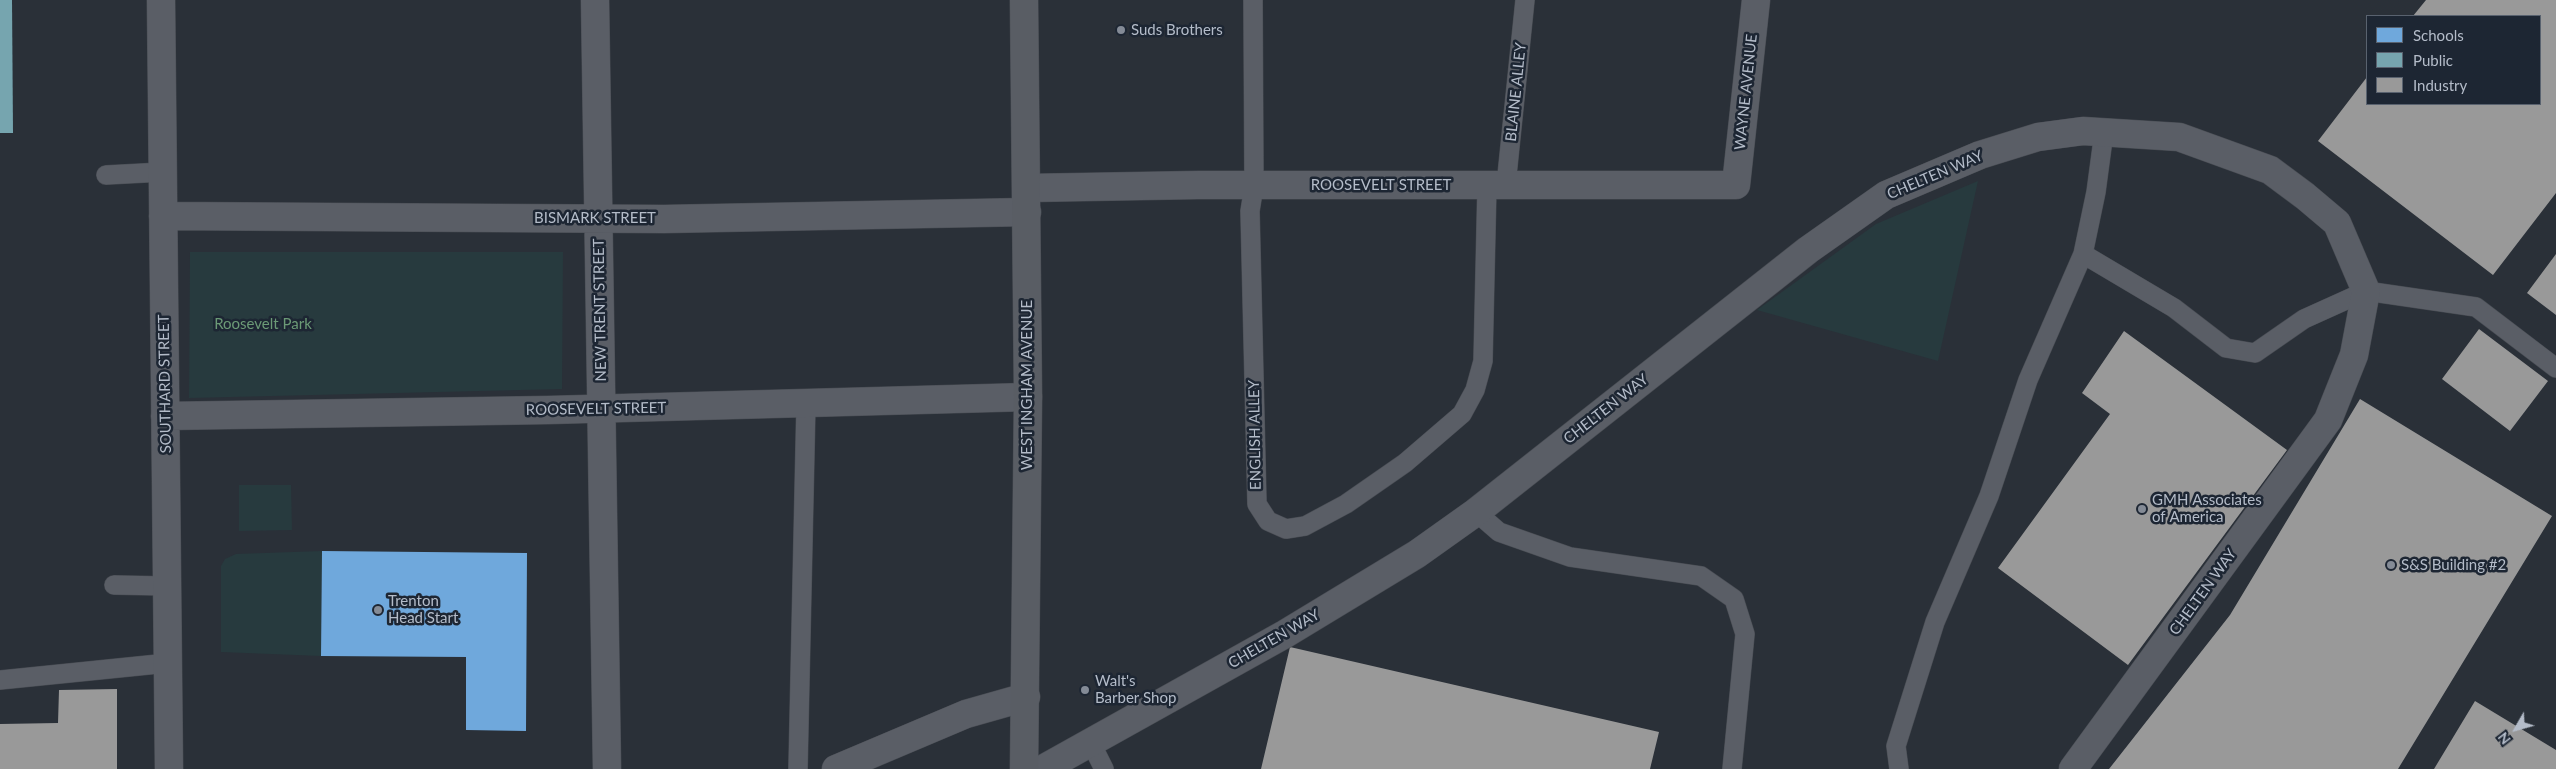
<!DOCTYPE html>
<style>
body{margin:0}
#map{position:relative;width:2556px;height:769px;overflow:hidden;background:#2a3038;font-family:Lato,sans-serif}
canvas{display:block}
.legend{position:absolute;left:2366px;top:15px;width:175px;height:90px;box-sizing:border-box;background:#1d2633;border:1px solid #59626f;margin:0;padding:6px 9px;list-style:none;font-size:15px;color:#b4bcc9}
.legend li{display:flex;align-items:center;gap:10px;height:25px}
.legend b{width:25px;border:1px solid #59626f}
.north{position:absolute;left:2491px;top:704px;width:50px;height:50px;-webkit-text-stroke:4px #1d2633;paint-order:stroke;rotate:232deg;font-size:14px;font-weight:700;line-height:20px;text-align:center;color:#b4bcc9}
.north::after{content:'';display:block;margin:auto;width:18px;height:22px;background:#b4bcc9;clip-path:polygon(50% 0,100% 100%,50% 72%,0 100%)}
</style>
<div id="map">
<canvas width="2556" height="769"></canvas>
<ul class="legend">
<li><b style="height:14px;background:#6fa8dc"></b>Schools</li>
<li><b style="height:14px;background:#76a5af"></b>Public</li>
<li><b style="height:14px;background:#999"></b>Industry</li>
</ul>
<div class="north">N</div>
</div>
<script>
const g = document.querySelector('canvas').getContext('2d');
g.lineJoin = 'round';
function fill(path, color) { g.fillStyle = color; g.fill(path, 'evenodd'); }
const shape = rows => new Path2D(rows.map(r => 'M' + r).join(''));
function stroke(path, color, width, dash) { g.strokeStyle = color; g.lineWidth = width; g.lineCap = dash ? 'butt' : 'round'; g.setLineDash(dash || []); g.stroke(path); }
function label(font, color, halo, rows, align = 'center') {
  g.font = font + ' Lato,sans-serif'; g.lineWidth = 5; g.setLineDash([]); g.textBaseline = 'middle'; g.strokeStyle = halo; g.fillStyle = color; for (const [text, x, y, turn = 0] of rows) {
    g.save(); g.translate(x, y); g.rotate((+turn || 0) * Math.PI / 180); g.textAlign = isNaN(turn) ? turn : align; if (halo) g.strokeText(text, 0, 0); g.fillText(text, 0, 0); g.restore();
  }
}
const green = shape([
 [1978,181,1938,361,1757,310,1876,224],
 [190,252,563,252,562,389,189,398],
 [239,485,291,485,292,530,239,531],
 [322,551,321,656,221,652,221,566,225,559,236,554]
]);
const schools = shape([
 [322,551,527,553,526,731,466,730,466,657,321,656]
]);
const public = shape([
 [0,0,12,0,13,133,0,133]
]);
const industry = shape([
 [2426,0,2556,0,2556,193,2493,275,2318,141,2367,77,2367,104,2540,104,2540,16,2413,16],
 [2556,254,2556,315,2527,293],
 [2479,329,2548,381,2510,431,2442,379],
 [2124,331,2287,450,2128,665,1998,568,2110,414,2082,393],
 [2360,399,2552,516,2398,769,2109,769,2230,615],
 [1290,647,1659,732,1650,769,1261,769],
 [117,689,117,769,0,769,0,724,58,723,59,690],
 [2475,701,2556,750,2556,769,2434,769]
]);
const lane = shape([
 [1253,0,1254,186,1250,211,1257,504,1268,521,1286,529,1305,526,1346,504,1405,463,1462,414,1475,390,1483,361,1487,185],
 [2104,132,2096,192,2083,254,2174,308,2226,348,2255,353,2304,319,2366,291,2476,307,2556,368],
 [106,175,163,172],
 [1506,185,1525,0],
 [1476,512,1499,532,1570,557,1701,576,1734,599,1745,634,1732,769],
 [114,585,167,586],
 [0,680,168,663],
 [1091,743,1104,769],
 [798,769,806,403],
 [1899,769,1896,746,1935,622,1989,496,2028,380,2083,254]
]);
const street = shape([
 [161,0,169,769],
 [595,0,607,769],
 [1027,188,1198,185,1736,185,1756,0],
 [163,216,664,219,1027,212],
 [165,416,549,410,1028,397],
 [836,769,966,714,1026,697],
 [1043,769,1285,634,1417,554,1476,512,1808,250,1886,195,1980,155,2038,137,2083,131,2179,137,2270,170,2305,196,2337,223,2366,291,2354,355,2328,420,2073,769]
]);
const secondary = shape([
 [1024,769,1028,397,1024,0]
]);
const markers = [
 [1121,30,5,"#848b96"],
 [2142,509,5,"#848b96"],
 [2391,565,5,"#848b96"],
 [378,610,5,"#848b96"],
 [1085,690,5,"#848b96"]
];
const poiNames = [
 ["Suds Brothers",1131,30],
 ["GMH Associates",2152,500],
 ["of America",2152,517],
 ["S&S Building #2",2401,565],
 ["Trenton",388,601],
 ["Head Start",388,618],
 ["Walt's",1095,681],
 ["Barber Shop",1095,698]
];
const streetNames = [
 ["BLAINE ALLEY",1516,92,-84],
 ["WAYNE AVENUE",1746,92,-84],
 ["CHELTEN WAY",1935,175,-23],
 ["ROOSEVELT STREET",1381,185],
 ["BISMARK STREET",595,218],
 ["NEW TRENT STREET",600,310,-91],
 ["SOUTHARD STREET",165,384,-91],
 ["WEST INGHAM AVENUE",1027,385,-90],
 ["ROOSEVELT STREET",596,409,-1],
 ["CHELTEN WAY",1606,409,-38],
 ["ENGLISH ALLEY",1255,435,-91],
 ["CHELTEN WAY",2203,592,-54],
 ["CHELTEN WAY",1274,639,-30]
];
const parkNames = [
 ["Roosevelt Park",263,324]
];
fill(green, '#273a3e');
fill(schools, '#6fa8dc');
fill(public, '#76a5af');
fill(industry, '#999');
stroke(lane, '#484c53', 20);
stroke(street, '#484c53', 29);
stroke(secondary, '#484c53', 29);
stroke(lane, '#5a5e66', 19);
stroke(street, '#5a5e66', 28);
stroke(secondary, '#595d64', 28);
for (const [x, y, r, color] of markers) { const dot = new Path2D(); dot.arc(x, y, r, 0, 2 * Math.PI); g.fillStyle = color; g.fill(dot); stroke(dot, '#1d2633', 2); }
label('15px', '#b4bcc9', '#1d2633', poiNames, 'left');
label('15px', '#b4bcc9', '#1d2633', streetNames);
label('15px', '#6b9a76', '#1d2633', parkNames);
</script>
